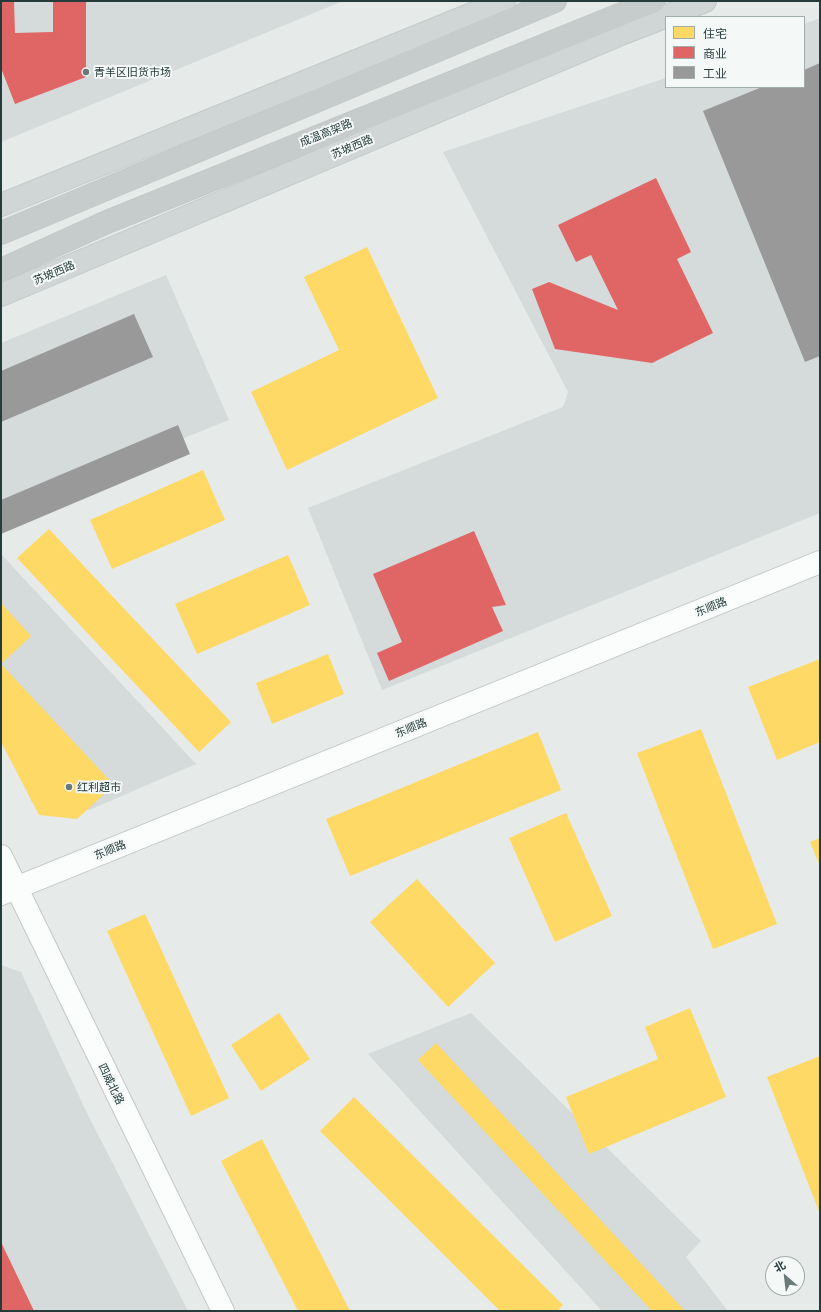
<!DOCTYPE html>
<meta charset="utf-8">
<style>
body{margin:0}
#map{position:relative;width:821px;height:1312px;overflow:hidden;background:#e6eae9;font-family:Lato,"Noto Sans SC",sans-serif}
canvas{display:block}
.frame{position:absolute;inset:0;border:2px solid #253c3b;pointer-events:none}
.legend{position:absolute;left:665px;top:16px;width:140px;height:72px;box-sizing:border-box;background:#f4f9f8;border:1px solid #a1adac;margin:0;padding:5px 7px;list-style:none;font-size:12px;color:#253c3b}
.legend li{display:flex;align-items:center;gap:8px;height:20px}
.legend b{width:20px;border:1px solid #a1adac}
.north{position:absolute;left:765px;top:1256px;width:40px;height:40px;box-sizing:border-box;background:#f4f9f8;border:1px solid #a1adac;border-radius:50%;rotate:332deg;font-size:11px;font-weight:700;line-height:16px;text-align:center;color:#253c3b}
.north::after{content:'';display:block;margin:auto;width:14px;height:18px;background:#697978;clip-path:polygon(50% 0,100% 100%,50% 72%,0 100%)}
</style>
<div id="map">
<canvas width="821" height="1312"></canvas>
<div class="frame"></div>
<ul class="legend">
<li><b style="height:11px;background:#ffd966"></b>住宅</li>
<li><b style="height:11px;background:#e06666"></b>商业</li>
<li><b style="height:11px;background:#999"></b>工业</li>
</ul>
<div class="north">北</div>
</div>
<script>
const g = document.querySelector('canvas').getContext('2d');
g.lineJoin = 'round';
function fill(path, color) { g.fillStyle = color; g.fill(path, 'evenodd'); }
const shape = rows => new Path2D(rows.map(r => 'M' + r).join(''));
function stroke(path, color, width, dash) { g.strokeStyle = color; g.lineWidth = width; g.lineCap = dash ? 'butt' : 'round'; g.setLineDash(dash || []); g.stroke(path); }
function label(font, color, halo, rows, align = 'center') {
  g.font = font + ' Lato,"Noto Sans SC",sans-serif'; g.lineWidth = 4; g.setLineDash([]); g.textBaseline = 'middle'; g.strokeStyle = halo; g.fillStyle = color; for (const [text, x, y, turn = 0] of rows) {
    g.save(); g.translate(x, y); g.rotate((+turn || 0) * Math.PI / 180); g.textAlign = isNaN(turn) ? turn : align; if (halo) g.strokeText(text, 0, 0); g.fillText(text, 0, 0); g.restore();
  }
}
const built = shape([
 [1,1,343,1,1,142],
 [820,18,820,513,382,690,308,508,563,407,568,392,443,152,666,78,666,87,804,87,804,24],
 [166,275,229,420,1,511,1,343],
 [1,554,196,764,89,810,32,803,1,732],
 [1,965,21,972,86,1111,188,1311,1,1311],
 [471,1013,701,1241,686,1257,728,1311,602,1311,368,1054]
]);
const homes = shape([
 [367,247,438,398,287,470,251,392,339,350,304,277],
 [203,470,225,520,112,569,90,520],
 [49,529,231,722,199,752,17,558],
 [288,555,310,605,197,654,175,604],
 [1,603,31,636,1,664,114,785,77,819,39,815,1,742],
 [328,654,344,694,272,724,256,683],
 [820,659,820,742,777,760,748,687],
 [701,729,777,924,713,949,637,753],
 [538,732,561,790,350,876,326,819],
 [566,813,612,916,555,942,509,838],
 [820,838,820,866,810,842],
 [417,879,495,963,448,1007,370,922],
 [145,914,229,1098,191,1116,107,931],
 [690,1008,726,1097,589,1154,566,1097,658,1059,645,1027],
 [279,1013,310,1059,261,1091,231,1045],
 [436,1043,685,1311,652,1311,418,1060],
 [820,1056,820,1214,767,1077],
 [354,1097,563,1305,557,1311,500,1311,320,1131],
 [262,1139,350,1311,298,1311,221,1161]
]);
const shops = shape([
 [1,1,14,1,15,33,53,32,53,1,86,1,86,77,15,104,1,68],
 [656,178,691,252,677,259,713,333,652,363,555,349,532,289,549,282,618,310,591,255,576,262,558,225],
 [474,531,506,605,492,607,503,631,389,681,377,653,402,642,373,574],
 [1,1242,34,1311,1,1311]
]);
const industry = shape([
 [820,63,820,356,805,362,703,111,762,87,804,87,804,70],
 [134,314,153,357,1,422,1,371],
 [178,425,190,454,1,534,1,500]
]);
const minor = shape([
 [1,856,223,1311],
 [1,894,820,562]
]);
const primary = shape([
 [1,205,504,1],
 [1,295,626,32,705,1]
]);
const trunk = shape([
 [1,233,555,1],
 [1,270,107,222,654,1]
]);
const markers = [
 [86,72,4,"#697978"],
 [69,787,4,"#697978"]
];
const poiNames = [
 ["青羊区旧货市场",94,72],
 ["红利超市",77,787]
];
const streetNames = [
 ["成温高架路",326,133,-22],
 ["苏坡西路",352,147,-23],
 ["苏坡西路",54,273,-23],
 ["东顺路",711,607,-22],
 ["东顺路",411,728,-22],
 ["东顺路",110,850,-22],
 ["四威北路",111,1084,64]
];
fill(built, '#d4dbda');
fill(homes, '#ffd966');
fill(shops, '#e06666');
fill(industry, '#999');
stroke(minor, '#c3c7c6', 24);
stroke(primary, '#c2c9c8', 24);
stroke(trunk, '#c2c9c8', 24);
stroke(minor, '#fbfcfc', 22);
stroke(primary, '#cfd6d5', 22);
stroke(trunk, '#c6cccc', 22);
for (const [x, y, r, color] of markers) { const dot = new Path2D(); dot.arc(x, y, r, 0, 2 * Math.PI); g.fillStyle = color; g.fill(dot); stroke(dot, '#f4f9f8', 1.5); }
label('11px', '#253c3b', '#f4f9f8', poiNames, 'left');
label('11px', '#253c3b', '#f4f9f8', streetNames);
</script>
